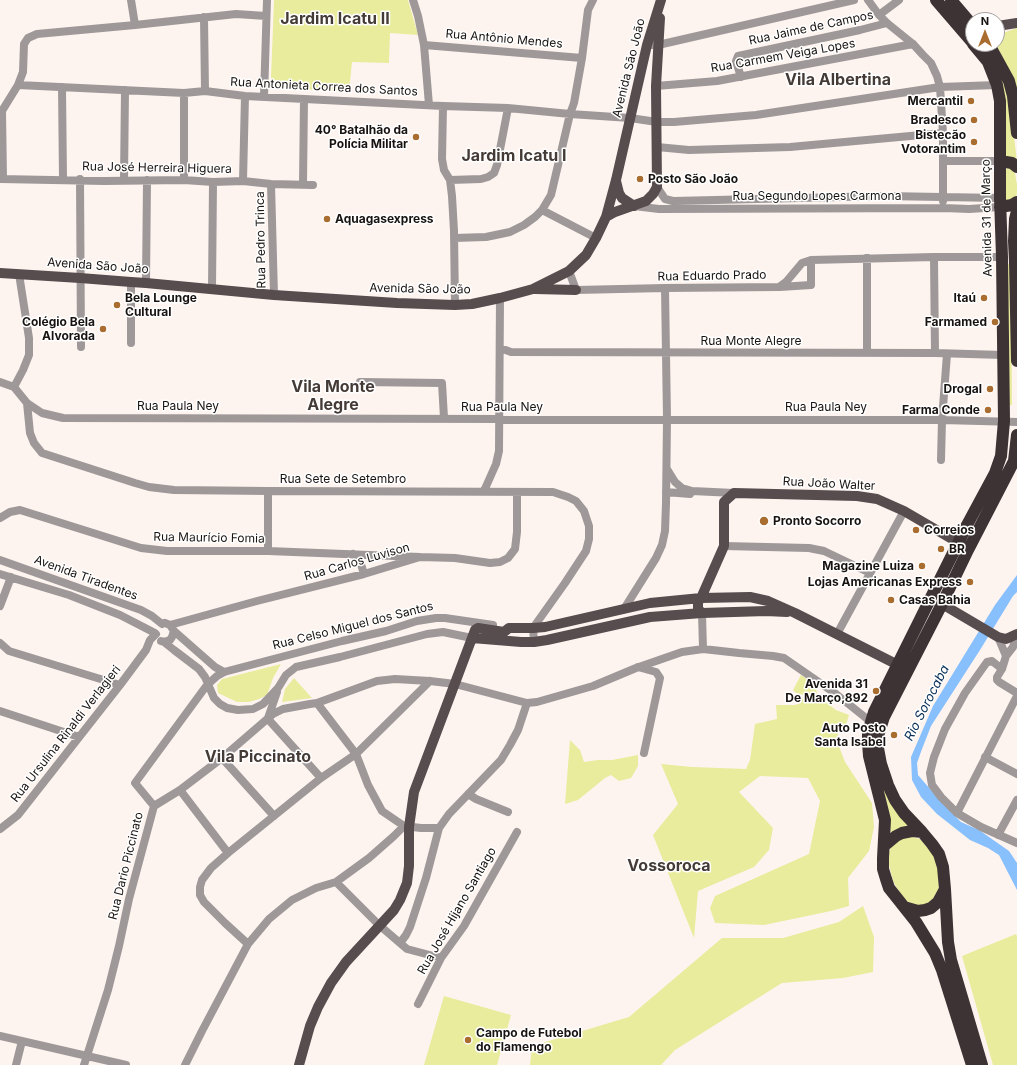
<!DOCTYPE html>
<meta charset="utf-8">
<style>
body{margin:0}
#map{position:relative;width:1017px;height:1065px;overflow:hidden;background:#fef4ef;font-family:Inter,sans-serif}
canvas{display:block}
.north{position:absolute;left:965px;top:12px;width:40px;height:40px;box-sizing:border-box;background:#fff;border:1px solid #a3a1a0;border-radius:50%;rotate:0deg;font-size:11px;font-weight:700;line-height:16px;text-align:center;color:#181311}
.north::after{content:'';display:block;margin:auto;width:14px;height:18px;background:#a96d30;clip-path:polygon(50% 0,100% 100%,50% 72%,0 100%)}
</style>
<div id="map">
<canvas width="1017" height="1065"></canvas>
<div class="north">N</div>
</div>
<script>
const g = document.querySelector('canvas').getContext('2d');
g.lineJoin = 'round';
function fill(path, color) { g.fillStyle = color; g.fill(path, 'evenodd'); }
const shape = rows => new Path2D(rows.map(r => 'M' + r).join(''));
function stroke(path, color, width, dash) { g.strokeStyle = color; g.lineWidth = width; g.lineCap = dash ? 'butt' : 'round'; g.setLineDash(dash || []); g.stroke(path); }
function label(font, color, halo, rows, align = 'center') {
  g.font = font + ' Inter,sans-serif'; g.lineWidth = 3; g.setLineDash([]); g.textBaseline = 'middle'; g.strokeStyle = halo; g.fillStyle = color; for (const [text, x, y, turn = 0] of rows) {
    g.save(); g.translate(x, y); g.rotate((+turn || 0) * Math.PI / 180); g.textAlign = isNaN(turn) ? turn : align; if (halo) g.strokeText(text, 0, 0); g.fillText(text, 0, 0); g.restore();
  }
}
const green = shape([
 [274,0,408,0,418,35,390,33,389,63,352,62,349,92,285,88,275,86,271,78],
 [1017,28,1017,107,1011,75,996,44,997,35],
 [990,50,1008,87,1017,162,1003,159],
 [1008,168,1010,168,1015,173,1016,180,1017,184,1017,193,1016,197,1005,202,1005,170],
 [1006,264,1011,264,1012,405,1009,405],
 [281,664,273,678,267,695,259,699,249,702,237,702,218,693,217,685,222,679],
 [801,675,816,686,817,696,836,710,849,715,846,725,838,733,837,741,845,762,872,803,874,827,869,851,848,878,849,906,831,911,764,925,715,923,710,908,715,896,809,854,820,801,808,778,760,776,739,792,773,828,769,850,754,867,698,891,694,938,653,835,678,804,661,764,692,767,746,769,750,760,755,724,777,719,776,705,795,705,801,703,804,695,796,693,793,690],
 [294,678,312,698,282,702,285,689],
 [570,740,580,750,584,762,598,760,612,760,638,755,638,766,631,778,619,781,611,775,605,778,578,800,565,804],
 [874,747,913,829,891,834,887,803,873,768],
 [912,837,920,839,930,849,938,864,939,895,926,907,912,906,901,895,893,881,889,865,889,852,892,845,896,840],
 [863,906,874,937,873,972,843,978,782,983,675,1050,661,1065,530,1065,532,1046,629,1017,722,938,783,938,839,922],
 [1016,934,1017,936,1017,1065,993,1065,962,956],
 [444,996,511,1015,497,1065,424,1065]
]);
const water = shape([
 [1017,575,1017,592,1013,596,980,650,931,726,922,749,917,763,918,775,943,804,961,822,979,830,1009,851,1017,863,1017,890,999,855,988,848,970,840,937,814,921,797,912,780,911,757,933,706,995,605]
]);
const minor = shape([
 [131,0,135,25],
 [413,0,418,16,424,45,429,105],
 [868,0,879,15,887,23,913,44,923,55,931,63,937,76,940,87,943,133,943,201],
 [879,15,899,0],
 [204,17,205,91],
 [424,45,582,58],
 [647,45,658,45,854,0],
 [741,77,736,61,738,56,860,30,887,23],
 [18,85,184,93,205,91,245,96,443,106,508,108,570,114,630,118,657,122,674,122,756,115,940,87,997,85],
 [656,86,717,81,913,44],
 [62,87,63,179],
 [184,93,184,180],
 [264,97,267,0],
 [443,106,442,159,444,170,450,180,452,196,454,231,455,305],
 [657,147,689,150,790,147,943,133],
 [943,161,1000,161],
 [0,179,104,181,184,180,213,182,243,181,271,184,313,185],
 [3,179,2,111,18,85,23,72,24,44,28,38,37,34,135,25,236,14,266,16],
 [80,179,81,347],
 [124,180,125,90],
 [450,180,481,179,488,177,494,173,497,165,508,108],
 [243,181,245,96],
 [271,184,274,295],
 [303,184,304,99],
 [657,187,665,199,673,201,884,196,1000,198],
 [634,206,659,209,944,208,969,209,1000,207],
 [542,210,596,238],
 [454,238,486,237,510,232,524,225,535,217,542,210,551,195,570,114,574,103,582,58,588,10,593,0],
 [934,257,935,353],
 [867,258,867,353],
 [569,271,576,290,665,288,779,287,786,282,802,263,811,260,934,257,1002,257],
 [146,283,147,180],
 [780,287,811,285,811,260],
 [212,289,213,182],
 [131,343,131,282],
 [500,348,511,352,935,353,1003,355],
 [0,382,14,387,27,403,42,413,63,418,942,420,1017,422],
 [360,382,442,383,444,418],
 [14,387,23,370,29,355,29,338,19,274],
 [27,403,30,433,34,443,42,453,135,483,149,487,174,490,268,491,553,492,568,497,576,501,584,511,589,526,589,539,586,551,565,583,533,628,534,642],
 [941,460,942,420,947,354],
 [667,469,675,482,682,488,692,491,734,493],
 [484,491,496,464,499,451,500,298],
 [666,492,690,494],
 [0,518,10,512,20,510,141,548,167,551,268,551,420,557],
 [724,546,809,548,824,551,870,573],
 [268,551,268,491],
 [353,554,360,561,364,574],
 [0,560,141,610,152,616,162,624],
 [0,574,69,595,120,615,155,633],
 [0,606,11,577],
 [624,609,656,558,662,545,665,531,666,503,667,419,665,288],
 [702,613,703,649],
 [165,623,170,625,174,631,215,667,224,672],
 [170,625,257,601,364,574,420,557,455,558,490,563,500,562,508,558,515,549,517,532,517,492],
 [837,634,904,511],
 [1016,635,1013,647,1006,656,1002,669,997,677,997,680,999,682,1017,693],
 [998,637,1006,656],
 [161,641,164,642,170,640,172,637,174,631],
 [164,642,174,650,199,669,205,677,214,698,220,704,227,708,238,710,253,709,263,704,278,688,286,675,296,667,340,657,427,634,443,632,472,638],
 [0,643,9,651,120,685],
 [638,667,656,672,660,678,644,753],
 [1002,669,992,661,987,662,965,693,945,729,934,757,930,773,932,785,941,797,957,813,981,827,1017,843],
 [317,703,356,754,368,785,382,811,404,826,421,828,439,828],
 [0,711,79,737],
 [268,718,277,692],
 [268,719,321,778],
 [985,757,1017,774],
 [222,758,274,816],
 [180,790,228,853],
 [468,794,476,799,508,812],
 [154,806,135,783,207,685,217,676,224,672,342,641,386,631,417,621,436,618,445,618,493,625],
 [957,813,1017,696],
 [0,829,18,815,120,685,146,650,150,640,156,634],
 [998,835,1017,800],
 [336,882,379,925,407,949,441,958],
 [400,943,406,935,410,927,426,878,439,828,449,814,501,760,510,745,518,730,527,703,537,702,593,686,636,668,682,652,703,649,739,653,773,656,784,658,836,694,871,722],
 [248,944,225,923,204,902,200,895,200,887,202,880,211,868,228,853,321,778,356,754,430,681],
 [418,1004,441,958,464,926,517,832],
 [0,1036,126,1065],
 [16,1065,22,1041],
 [84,1065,108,990,119,946,129,899,154,806,180,790,222,758,273,714,283,709,310,704,317,703,377,681,395,679,430,681,455,684,527,703],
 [185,1065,202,1031,248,944,269,919,292,900,316,888,336,882,369,858,394,836,404,826]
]);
const major = shape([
 [997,26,1004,25,1017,23],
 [616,181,619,193,622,198,634,206],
 [606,217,615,212,646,201,653,194,657,187,656,86,660,18],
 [0,273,80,278,131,282,146,283,274,295,397,303,455,305,472,304,500,298,533,289,569,271,586,255,596,238,606,217,616,180,647,45,661,0],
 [535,289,576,290],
 [942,604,998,637,1006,639,1017,634],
 [702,613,698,609,698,602,701,598,724,546,724,502,734,493,857,496,877,499,904,511,964,546],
 [472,638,521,642,534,642,547,640,650,617,702,613,766,611,787,612],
 [299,1065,310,1026,318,1007,331,983,346,962,394,910,400,900,407,883,409,866,409,827,414,792,475,630,478,628,504,632,509,628,533,628,545,627,650,603,701,598,750,597,768,601,795,613,904,668]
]);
const highway = shape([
 [936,0,973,43],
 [951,0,973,26],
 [987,44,992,50,1009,81,1013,96,1017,133],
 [1000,161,1012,163,1017,167],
 [1000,207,1012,205,1017,202],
 [1017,211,1015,219,1014,241,1015,262,1017,361],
 [884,846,896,836,902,833,912,831,922,832],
 [904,907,918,911,925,910,931,908,938,902,945,889],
 [972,1065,942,970,935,953,916,922,889,888,886,879,883,869,883,858,885,820,869,756,868,743,868,734,871,722,874,712,967,525,995,473,1001,456,1004,421,1002,257,1000,198,1000,101,997,85,988,62,973,44],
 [982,1065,951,960,948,942,945,889,943,867,939,854,932,844,922,832,904,813,895,800,888,785,881,764,878,748,877,739,884,717,942,604,968,550,1014,461,1017,435]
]);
const markers = [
 [971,101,4,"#a96d30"],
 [974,120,4,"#a96d30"],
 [416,137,4,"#a96d30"],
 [974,142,4,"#a96d30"],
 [640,179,4,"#a96d30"],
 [327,219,4,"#a96d30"],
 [984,298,4,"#a96d30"],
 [117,305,4,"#a96d30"],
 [995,322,4,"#a96d30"],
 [103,329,4,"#a96d30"],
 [990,389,4,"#a96d30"],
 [988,410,4,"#a96d30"],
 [764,521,5,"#a96d30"],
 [916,530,4,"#a96d30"],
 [941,549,4,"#a96d30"],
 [922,566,4,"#a96d30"],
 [970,582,4,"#a96d30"],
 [891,600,4,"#a96d30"],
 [876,691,4,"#a96d30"],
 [894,735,4,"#a96d30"],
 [468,1040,4,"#a96d30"]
];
const streetNames = [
 ["Rua Jaime de Campos",811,28,-12],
 ["Rua Antônio Mendes",504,39,5],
 ["Rua Carmem Veiga Lopes",783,56,-10],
 ["Avenida São João",629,68,-76],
 ["Rua Antonieta Correa dos Santos",324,87,3],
 ["Rua José Herreira Higuera",157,168,1],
 ["Rua Segundo Lopes Carmona",817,196],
 ["Avenida 31 de Março",987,218,-91],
 ["Rua Pedro Trinca",261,240,-91],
 ["Avenida São João",98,266,4],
 ["Rua Eduardo Prado",712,276,-1],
 ["Avenida São João",420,289,1],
 ["Rua Monte Alegre",751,341],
 ["Rua Paula Ney",178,406],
 ["Rua Paula Ney",502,407],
 ["Rua Paula Ney",826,407],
 ["Rua Sete de Setembro",343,479],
 ["Rua João Walter",829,484,3],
 ["Rua Maurício Fomia",209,538,1],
 ["Rua Carlos Luvison",357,562,-16],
 ["Avenida Tiradentes",86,578,20],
 ["Rua Celso Miguel dos Santos",353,626,-14],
 ["Rua Ursulina Rinaldi Verlagieri",66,734,-52],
 ["Rua Dario Piccinato",126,866,-76],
 ["Rua José Hijano Santiago",457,911,-60]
];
const poiNames = [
 ["Mercantil",963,101],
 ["Bradesco",966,120],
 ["40° Batalhão da",408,130],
 ["Polícia Militar",408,144],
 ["Bistecão",966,135],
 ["Votorantim",966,149],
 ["Posto São João",648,179,"left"],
 ["Aquagasexpress",335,219,"left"],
 ["Bela Lounge",125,298,"left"],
 ["Cultural",125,312,"left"],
 ["Itaú",976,298],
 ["Colégio Bela",95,322],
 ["Alvorada",95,336],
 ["Farmamed",987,322],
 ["Drogal",982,389],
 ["Farma Conde",980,410],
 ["Pronto Socorro",773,521,"left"],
 ["Correios",924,530,"left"],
 ["BR",949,549,"left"],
 ["Magazine Luiza",914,566],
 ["Lojas Americanas Express",962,582],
 ["Casas Bahia",899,600,"left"],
 ["Avenida 31",868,684],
 ["De Março,892",868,698],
 ["Auto Posto",886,728],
 ["Santa Isabel",886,742],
 ["Campo de Futebol",476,1033,"left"],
 ["do Flamengo",476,1047,"left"]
];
const waterNames = [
 ["Rio Sorocaba",927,703,-63]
];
const districtNames = [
 ["Jardim Icatu II",335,19],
 ["Vila Albertina",838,80],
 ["Jardim Icatu I",514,156],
 ["Vila Monte",333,387],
 ["Alegre",333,405],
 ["Vila Piccinato",258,757],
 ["Vossoroca",669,866]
];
fill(green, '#e8ec9c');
fill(water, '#88bffd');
stroke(minor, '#9e9899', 8);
stroke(major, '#574c4e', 10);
stroke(highway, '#3e3334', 12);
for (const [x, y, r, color] of markers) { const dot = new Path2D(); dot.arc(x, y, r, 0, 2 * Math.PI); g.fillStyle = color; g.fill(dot); stroke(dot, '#fff', 1.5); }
label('12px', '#181311', '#fff', streetNames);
label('bold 12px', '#181311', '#fff', poiNames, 'right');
label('italic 13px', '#093057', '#fff', waterNames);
label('bold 16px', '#453b36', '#fff', districtNames);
</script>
